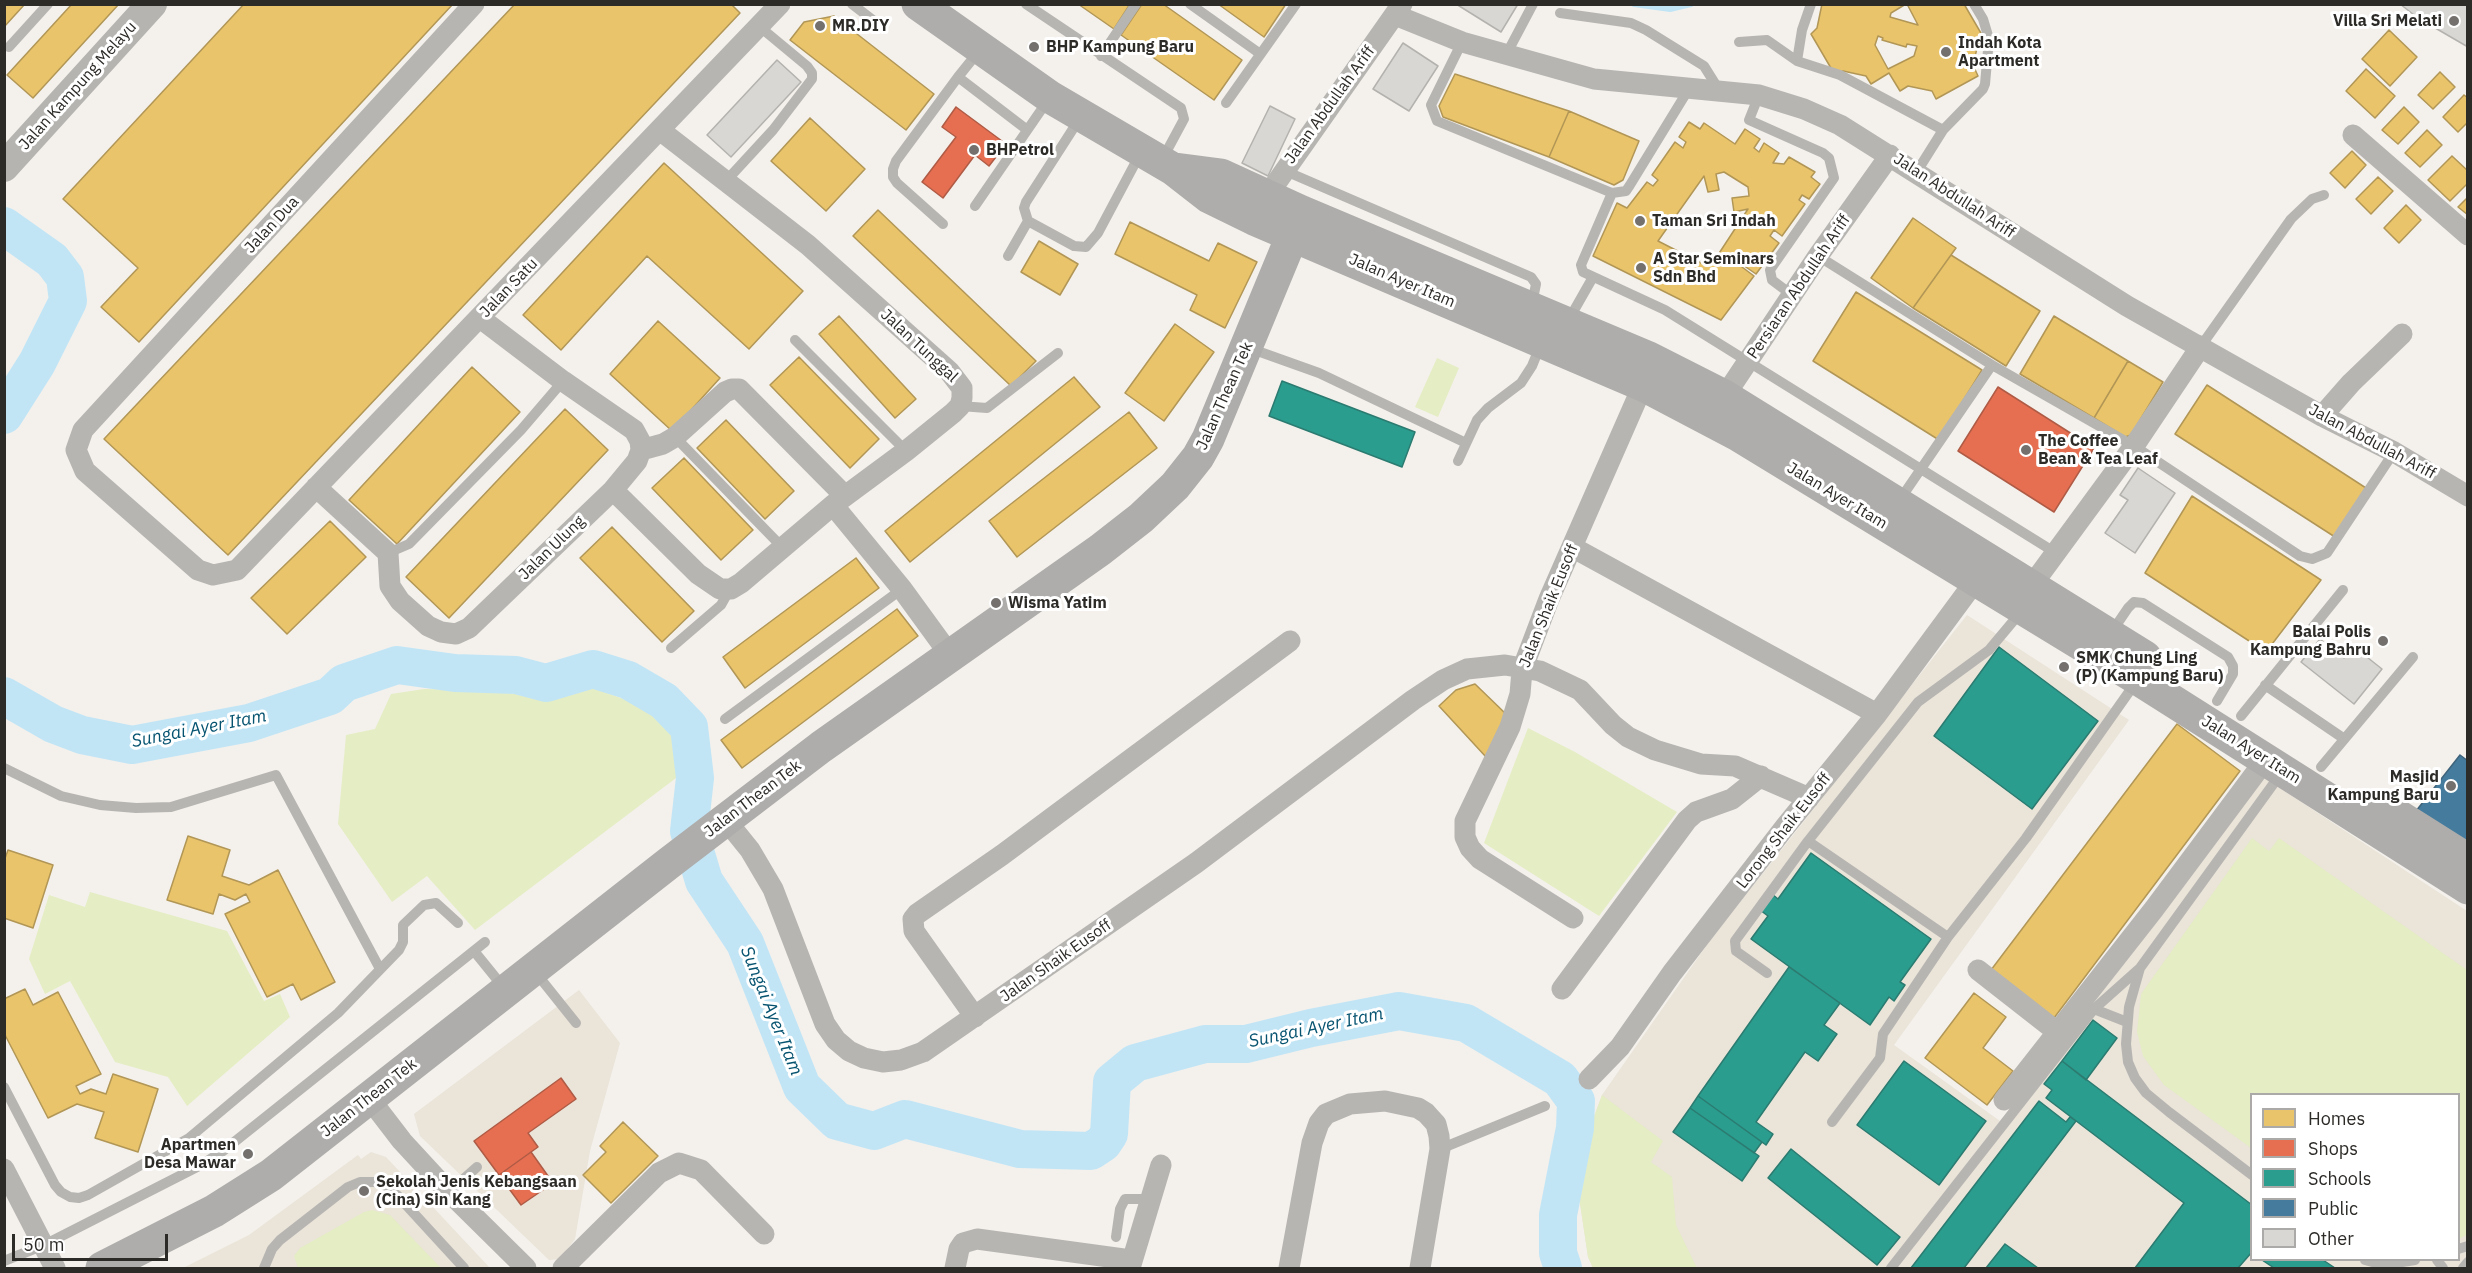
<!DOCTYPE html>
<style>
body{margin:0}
#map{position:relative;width:2472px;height:1273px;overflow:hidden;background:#f4f1ec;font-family:"IBM Plex Sans",sans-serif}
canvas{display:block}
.frame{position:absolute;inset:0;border:6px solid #2d2b28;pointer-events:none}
.legend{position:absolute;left:2250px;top:1093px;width:210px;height:168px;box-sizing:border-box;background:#fff;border:2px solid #abaaa9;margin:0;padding:8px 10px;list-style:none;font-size:18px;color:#2d2b28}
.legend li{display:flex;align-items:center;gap:12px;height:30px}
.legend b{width:30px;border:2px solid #abaaa9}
.scale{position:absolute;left:12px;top:1234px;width:156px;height:27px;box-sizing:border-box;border:3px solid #2d2b28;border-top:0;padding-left:8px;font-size:18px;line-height:21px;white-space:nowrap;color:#2d2b28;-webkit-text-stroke:4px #fff;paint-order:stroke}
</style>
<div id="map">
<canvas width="2472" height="1273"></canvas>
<div class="frame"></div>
<ul class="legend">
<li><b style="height:16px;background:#e9c46a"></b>Homes</li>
<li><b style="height:16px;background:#e76f51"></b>Shops</li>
<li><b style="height:16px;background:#2a9d8f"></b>Schools</li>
<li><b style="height:16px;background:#457b9d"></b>Public</li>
<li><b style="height:16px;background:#d9d7d3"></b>Other</li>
</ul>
<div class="scale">50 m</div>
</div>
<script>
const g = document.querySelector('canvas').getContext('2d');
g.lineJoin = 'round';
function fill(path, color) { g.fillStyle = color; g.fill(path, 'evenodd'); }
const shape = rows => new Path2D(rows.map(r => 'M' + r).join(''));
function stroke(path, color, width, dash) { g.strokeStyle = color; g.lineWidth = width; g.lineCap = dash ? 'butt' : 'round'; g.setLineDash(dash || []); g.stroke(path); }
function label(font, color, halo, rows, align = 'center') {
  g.font = font + ' "IBM Plex Sans",sans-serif'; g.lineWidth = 6; g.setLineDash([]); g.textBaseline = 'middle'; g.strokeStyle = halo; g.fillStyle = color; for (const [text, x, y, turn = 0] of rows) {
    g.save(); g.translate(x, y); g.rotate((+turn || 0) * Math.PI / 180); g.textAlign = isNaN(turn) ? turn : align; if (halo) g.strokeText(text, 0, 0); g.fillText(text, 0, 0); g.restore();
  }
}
const built = shape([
 [1967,615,2129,720,1894,1045,2000,1121,2263,777,2467,911,2467,1268,1593,1268,1588,1257,1579,1197,1586,1138,1602,1095,1711,939],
 [2252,1094,2458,1094,2458,1260,2252,1260],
 [579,990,620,1043,590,1151,575,1239,560,1259,549,1260,420,1136,414,1114],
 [371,1152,386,1157,490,1268,183,1268,249,1235,358,1155,361,1159]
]);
const green = shape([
 [1437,358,1459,368,1438,417,1415,407],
 [589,686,626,700,648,712,675,735,680,775,475,930,427,876,392,902,338,824,346,735,375,729,391,694,424,689,497,690,548,701],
 [1528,728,1575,752,1677,812,1599,916,1484,843],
 [2252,838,2269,851,2279,838,2467,970,2468,1234,2459,1239,2458,1094,2252,1094,2251,1148,2164,1085,2143,1056,2137,1032,2141,994],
 [90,892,227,931,264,1001,280,994,290,1017,187,1106,168,1077,115,1062,70,981,45,994,29,959,49,895,85,907],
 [1602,1095,1663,1141,1651,1162,1672,1177,1676,1225,1697,1268,1593,1268,1588,1257,1579,1197,1586,1138],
 [372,1210,390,1215,441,1268,298,1268,294,1256,300,1248,364,1212]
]);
const homes = shape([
 [4,4,25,4,4,27,4,4],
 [72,4,119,4,33,98,7,75,72,4],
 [244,4,453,4,139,342,101,307,138,268,63,199,244,4],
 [515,4,731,4,740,13,228,555,104,439,515,4],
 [1078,4,1130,4,1114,29,1078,4],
 [1142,4,1163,4,1242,60,1214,100,1121,35,1142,4],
 [1218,4,1286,4,1264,37,1218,4],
 [1822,4,1906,4,1891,13,1890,17,1918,25,1907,4,1964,4,1985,40,1978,44,1973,65,1978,76,1936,99,1932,91,1908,86,1900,91,1889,73,1871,84,1866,76,1843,71,1835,75,1811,34,1817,28,1822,4],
 [1878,36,1883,38,1882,40,1906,47,1907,44,1917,46,1914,56,1888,69,1875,45,1878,36],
 [2424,4,2468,4,2468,37,2463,42,2424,4],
 [834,16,934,94,906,130,790,40,804,22,834,16],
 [2389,30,2417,57,2390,86,2362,59,2389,30],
 [2366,69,2395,96,2375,118,2346,91,2366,69],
 [2440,72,2455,87,2433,109,2418,95,2440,72],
 [1455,74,1569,111,1549,157,1443,117,1439,106,1455,74],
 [2464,95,2468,98,2468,122,2458,132,2443,117,2464,95],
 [2404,107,2419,122,2398,144,2382,130,2404,107],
 [1569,111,1639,141,1623,180,1614,185,1549,157,1569,111],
 [810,118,865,169,826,211,771,161,810,118],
 [1689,122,1700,129,1704,123,1735,144,1745,129,1760,139,1754,148,1759,152,1764,143,1779,153,1773,163,1784,164,1789,157,1815,172,1811,177,1820,184,1809,199,1802,195,1799,200,1805,204,1782,236,1774,230,1770,236,1779,243,1756,274,1740,263,1738,264,1754,276,1721,320,1593,256,1617,203,1627,208,1647,182,1653,186,1658,180,1652,175,1675,142,1683,148,1686,142,1679,137,1689,122],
 [1724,172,1748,187,1749,196,1732,198,1734,212,1748,209,1712,264,1705,265,1658,241,1704,176,1708,192,1719,190,1716,174,1724,172],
 [2427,130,2442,145,2420,167,2405,153,2427,130],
 [2352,151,2366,165,2345,188,2330,173,2352,151],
 [2452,156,2468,171,2468,183,2450,201,2428,180,2452,156],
 [664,163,803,291,749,349,647,256,561,350,523,315,664,163],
 [2378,177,2393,191,2371,214,2356,199,2378,177],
 [2468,197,2468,215,2458,207,2468,197],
 [2406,205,2421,220,2399,243,2384,228,2406,205],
 [878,210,1036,361,1011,386,853,236,878,210],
 [1913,218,1956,248,1913,308,1871,278,1913,218],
 [1130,222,1209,261,1218,243,1257,262,1225,328,1190,310,1197,295,1115,254,1130,222],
 [1039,241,1078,264,1060,295,1021,272,1039,241],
 [1951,255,2040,311,2006,366,1913,308,1951,255],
 [1856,292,1982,370,1939,440,1813,361,1856,292],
 [839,316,916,399,895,418,819,334,839,316],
 [2054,316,2128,361,2094,418,2020,374,2054,316],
 [658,321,720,378,672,431,610,374,658,321],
 [1175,324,1214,352,1164,421,1125,393,1175,324],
 [799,357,879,439,850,468,770,385,799,357],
 [2128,361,2163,382,2131,435,2125,437,2094,418,2128,361],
 [472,367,520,412,397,544,349,500,472,367],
 [1074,377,1100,407,910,562,885,531,1074,377],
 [2207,385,2366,488,2335,537,2175,434,2207,385],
 [565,409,608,450,449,618,406,577,565,409],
 [1129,412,1157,448,1017,557,989,521,1129,412],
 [726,420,794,491,765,519,697,448,726,420],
 [684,458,753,530,721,560,652,488,684,458],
 [2192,496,2321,580,2266,652,2145,573,2192,496],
 [330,521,366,557,287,634,251,598,330,521],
 [612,527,694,611,662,642,580,558,612,527],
 [856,558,879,588,745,688,723,657,856,558],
 [897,609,918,636,742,768,721,740,897,609],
 [1475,684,1506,714,1486,757,1439,706,1456,690,1475,684],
 [2177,724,2240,771,2054,1018,1991,970,2177,724],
 [188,836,230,850,222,876,249,885,278,870,335,982,301,1000,293,984,267,997,225,914,250,902,246,894,235,900,219,894,213,914,167,900,188,836],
 [8,850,53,865,33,928,4,918,4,861,8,850],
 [25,989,33,1005,58,992,101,1074,76,1086,80,1094,91,1089,106,1094,113,1074,158,1089,138,1152,95,1138,104,1112,77,1104,48,1118,4,1033,4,999,25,989],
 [1974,993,2006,1017,1983,1048,2013,1071,1987,1105,1925,1058,1974,993],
 [623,1122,658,1156,611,1203,583,1175,606,1152,600,1146,623,1122]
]);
const shops = shape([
 [956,107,1006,144,989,166,975,155,943,198,922,182,956,137,942,127,956,107],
 [1998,387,2094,448,2054,512,1958,451,1998,387],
 [561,1078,576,1099,528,1133,538,1147,499,1175,474,1141,561,1078],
 [531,1152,553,1183,521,1205,499,1175,531,1152]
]);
const schools = shape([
 [1282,381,1415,432,1402,467,1269,416,1282,381],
 [1999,647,2098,721,2032,809,1934,736,1999,647],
 [1811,853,1931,939,1900,982,1905,985,1894,1001,1889,997,1870,1025,1751,939,1768,916,1760,910,1772,894,1778,899,1811,853],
 [1789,967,1840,1003,1824,1025,1837,1034,1818,1061,1805,1052,1756,1122,1773,1134,1766,1145,1698,1096,1789,967],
 [2093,1020,2117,1038,2086,1080,2062,1061,2093,1020],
 [1904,1061,1986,1121,1939,1185,1857,1125,1904,1061],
 [2062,1061,2252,1205,2252,1252,2238,1268,2135,1268,2184,1203,2046,1098,2052,1090,2044,1084,2062,1061],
 [1698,1096,1762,1142,1754,1153,1690,1108,1698,1096],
 [2039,1101,2066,1122,2070,1117,2076,1121,1964,1268,1911,1268,2039,1101],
 [1690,1108,1759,1156,1742,1181,1673,1132,1690,1108],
 [1791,1149,1900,1237,1877,1265,1768,1178,1791,1149],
 [2005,1244,2038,1268,1986,1268,2005,1244],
 [2262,1260,2323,1260,2335,1268,2274,1268,2262,1260]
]);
const public = shape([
 [2460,755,2468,761,2468,850,2416,811,2460,755]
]);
const stream = shape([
 [1634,4,1670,9,1691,4]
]);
const river = shape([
 [4,226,52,260,65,277,68,301,37,363,4,415],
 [4,696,53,724,82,735,132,745,249,723,330,696,344,683,397,665,455,673,516,675,546,683,593,669,628,680,664,701,689,727,695,778,689,831,704,881,745,943,802,1087,837,1121,874,1131,905,1119,1020,1149,1091,1151,1103,1143,1109,1134,1112,1082,1135,1063,1205,1044,1246,1044,1311,1028,1399,1011,1466,1023,1560,1079,1576,1101,1575,1128,1558,1215,1558,1253,1563,1268]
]);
const building = shape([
 [1456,4,1518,4,1501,32,1456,4],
 [2400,4,2468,4,2468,47,2418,18,2400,4],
 [1403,43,1438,66,1409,111,1373,89,1403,43],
 [777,60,801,82,731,157,707,135,777,60],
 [1270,106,1295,119,1268,176,1242,163,1270,106],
 [2138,468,2175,493,2135,553,2105,533,2128,500,2120,495,2138,468],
 [2320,639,2344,658,2353,646,2382,669,2354,704,2301,662,2320,639]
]);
const lane = shape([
 [852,4,874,21],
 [1026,4,1181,108,1184,119,1163,158],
 [1190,4,1259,53],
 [1560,13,1631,23,1646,30,1704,66,1719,90],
 [1462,42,1431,105,1437,121,1612,193,1626,191,1630,185,1690,87],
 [1739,42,1767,40,1797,61,1840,75,1943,130],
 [9,47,48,4],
 [979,51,958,77,1026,129],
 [1506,55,1533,4],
 [1101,56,1136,4],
 [1797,61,1802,30,1811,4],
 [1759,95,1749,120,1823,153,1829,158,1834,178,1770,270,1772,280,1792,295],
 [1226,103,1296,4],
 [1080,118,1026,202,1024,208,1028,221,1074,246,1086,247,1098,233,1140,154],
 [1283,170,1531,277,1536,284,1532,304],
 [1916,173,1943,130,1983,89,1985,84,1989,39,1983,19,1974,4],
 [726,181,773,130,812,79,812,73,807,66,760,27],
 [1612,193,1581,265,1583,272,1665,310,2056,553],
 [975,206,1048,100],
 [943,224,897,183,893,177,893,169,896,161,958,77],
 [1008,256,1028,221],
 [1818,256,1992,365,2134,446,2300,556,2312,559,2327,553,2394,452],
 [1568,321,1593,277],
 [795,340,906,451],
 [2201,346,2291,219,2312,199,2324,195],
 [1249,348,1319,373,1466,443],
 [960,406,987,408,1058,353],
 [675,437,783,548],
 [1458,461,1477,420,1488,408,1521,383,1532,366,1541,344],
 [1899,501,1992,365],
 [388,553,409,544,521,430,563,381],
 [2111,633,2128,608,2134,602,2143,603,2228,657,2233,666,2233,674,2217,701],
 [671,648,721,605,730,589],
 [2265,685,2343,738],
 [2241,716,2343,590],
 [725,719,902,589],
 [2321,767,2413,657],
 [4,768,61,796,100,805,136,808,171,807,276,775,380,969],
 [1808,841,1948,937,2026,838,2136,682],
 [474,951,504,988],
 [2140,968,2129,1007,2126,1044,2128,1062,2135,1078,2146,1093,2169,1112,2252,1175],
 [536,973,576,1023],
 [1767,973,1736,951,1735,941,1808,841,1918,702,1989,650,2020,613],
 [2094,1009,2127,1022],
 [4,1087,55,1185,61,1192,70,1197,79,1198,88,1195,189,1138,338,1013,399,950,403,942,403,925,424,905,436,903,458,923],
 [1832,1122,1880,1058,1883,1034,1948,937],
 [1440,1149,1545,1106],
 [449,1192,477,1167],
 [1116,1237,1120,1209,1125,1199,1152,1199],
 [2458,1249,2468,1246],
 [2365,1260,2383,1265,2415,1260],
 [2437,1260,2443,1268],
 [4,1261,44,1245,201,1165,223,1151,485,942],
 [264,1268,272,1249,280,1240,348,1187,360,1182,375,1182,386,1186,397,1195,464,1268],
 [1891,1268,2094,1009,2140,968,2282,772],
 [2463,1268,2468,1262]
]);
const street = shape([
 [474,4,83,430,76,450,85,471,198,570,213,575,237,570,780,4],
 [1395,15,1462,42,1594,79,1759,95,1804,109,1840,125,2127,306,2322,416,2394,452,2468,496],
 [2353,135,2468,235],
 [1267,196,1402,4],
 [1718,406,1818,256,1890,155],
 [2322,416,2351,383,2402,334],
 [641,450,663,444,675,437,725,392,732,389,739,389,845,496],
 [316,487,388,553,390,586,400,601,428,626,441,632,456,634,469,628,613,490,637,461,641,450,640,441,634,430,563,381,480,318],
 [613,490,698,574,720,589,731,589,741,583,833,505,906,451,953,413,960,406,962,398,962,388,949,371,808,245,661,131],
 [833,505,902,589,950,655],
 [1572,547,1877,714],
 [2032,585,2134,446,2201,346],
 [725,819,750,850,773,889,825,1024,836,1040,849,1051,864,1058,883,1062,901,1060,923,1052,1196,863,1413,700,1443,680,1467,669,1505,665,1540,671,1580,690,1613,725,1628,737,1655,750,1701,764,1735,766,1809,798],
 [1573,918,1480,859,1470,848,1465,837,1465,821,1510,727,1520,694,1522,670,1549,599,1643,385],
 [1978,970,2056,1031],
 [1562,989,1687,820,1696,812,1732,799,1761,776],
 [975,1017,914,931,913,919,917,914,1002,855,1290,641],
 [1589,1079,1620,1047,1672,973,1785,827,1877,714,1976,580],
 [369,1098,402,1141,449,1192,526,1268],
 [2004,1100,2154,909,2266,759],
 [4,1169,55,1268],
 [563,1268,659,1173,679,1163,701,1170,764,1234],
 [955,1268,959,1249,963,1243,977,1239,1131,1260],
 [1130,1268,1161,1165],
 [1289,1268,1312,1143,1319,1123,1326,1114,1350,1104,1385,1101,1418,1108,1426,1113,1436,1124,1439,1136,1440,1149,1420,1268]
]);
const secondary = shape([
 [4,167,152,4]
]);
const primary = shape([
 [918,4,1050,97,1173,169,1209,197,1254,219,1643,385,1738,435,2138,679,2468,888],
 [1175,169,1221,175,1302,212,1649,358,1724,396,2145,657],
 [2384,807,2468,860],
 [102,1268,214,1211,271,1175,669,863,821,747,1100,550,1141,518,1175,486,1198,457,1208,439,1302,212]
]);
const markers = [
 [2454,21,6,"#73706d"],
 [820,26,6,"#73706d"],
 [1034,47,6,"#73706d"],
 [1946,52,6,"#73706d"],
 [974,150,6,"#73706d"],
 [1640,221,6,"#73706d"],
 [1641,268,6,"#73706d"],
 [2026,450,6,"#73706d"],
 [996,603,6,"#73706d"],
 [2383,641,6,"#73706d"],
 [2064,667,6,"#73706d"],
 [2451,786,6,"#73706d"],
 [248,1154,6,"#73706d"],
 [364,1191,6,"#73706d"]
];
const poiNames = [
 ["Villa Sri Melati",2442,21,"right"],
 ["MR.DIY",832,26],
 ["Indah Kota",1958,43],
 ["Apartment",1958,61],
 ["BHP Kampung Baru",1046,47],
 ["BHPetrol",986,150],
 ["Taman Sri Indah",1652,221],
 ["A Star Seminars",1653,259],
 ["Sdn Bhd",1653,277],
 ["The Coffee",2038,441],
 ["Bean & Tea Leaf",2038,459],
 ["Wisma Yatim",1008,603],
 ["Balai Polis",2371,632,"right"],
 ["Kampung Bahru",2371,650,"right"],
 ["SMK Chung Ling",2076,658],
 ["(P) (Kampung Baru)",2076,676],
 ["Masjid",2439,777,"right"],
 ["Kampung Baru",2439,795,"right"],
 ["Apartmen",236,1145,"right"],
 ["Desa Mawar",236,1163,"right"],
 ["Sekolah Jenis Kebangsaan",376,1182],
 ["(Cina) Sin Kang",376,1200]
];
const streetNames = [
 ["Jalan Kampung Melayu",78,86,-48],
 ["Jalan Abdullah Ariff",1330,105,-54],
 ["Jalan Abdullah Ariff",1954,196,33],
 ["Jalan Dua",272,225,-47],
 ["Jalan Ayer Itam",1402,281,23],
 ["Persiaran Abdullah Ariff",1799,287,-56],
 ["Jalan Satu",509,288,-46],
 ["Jalan Tunggal",919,346,43],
 ["Jalan Thean Tek",1225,396,-66],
 ["Jalan Abdullah Ariff",2372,442,28],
 ["Jalan Ayer Itam",1837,496,31],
 ["Jalan Ulung",552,548,-44],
 ["Jalan Shaik Eusoff",1549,606,-68],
 ["Jalan Ayer Itam",2251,750,32],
 ["Jalan Thean Tek",753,799,-37],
 ["Lorong Shaik Eusoff",1784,831,-52],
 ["Jalan Shaik Eusoff",1056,961,-35],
 ["Jalan Thean Tek",369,1098,-38]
];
const waterNames = [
 ["Sungai Ayer Itam",199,729,-11],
 ["Sungai Ayer Itam",771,1011,68],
 ["Sungai Ayer Itam",1316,1028,-12]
];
fill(built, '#eae4d9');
fill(green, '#e5edc4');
fill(homes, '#e9c46a');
stroke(homes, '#b19656', 1.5);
fill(shops, '#e76f51');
stroke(shops, '#af5b45', 1.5);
fill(schools, '#2a9d8f');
stroke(schools, '#2b7b70', 1.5);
fill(public, '#457b9d');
stroke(public, '#3e637a', 1.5);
stroke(stream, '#c2e5f6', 6);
stroke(river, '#c2e5f6', 38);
fill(building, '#d9d7d3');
stroke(building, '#b4b2ae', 1.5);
stroke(lane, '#b7b5b2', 10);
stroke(street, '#b7b5b2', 21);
stroke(secondary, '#b5b4b0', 30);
stroke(primary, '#aeadab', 33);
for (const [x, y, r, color] of markers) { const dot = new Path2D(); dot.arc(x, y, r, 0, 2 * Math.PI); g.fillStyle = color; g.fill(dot); stroke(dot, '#fff', 2); }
label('bold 16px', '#2d2b28', '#fff', poiNames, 'left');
label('16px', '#2d2b28', '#fff', streetNames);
label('italic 18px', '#065370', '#fff', waterNames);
</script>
